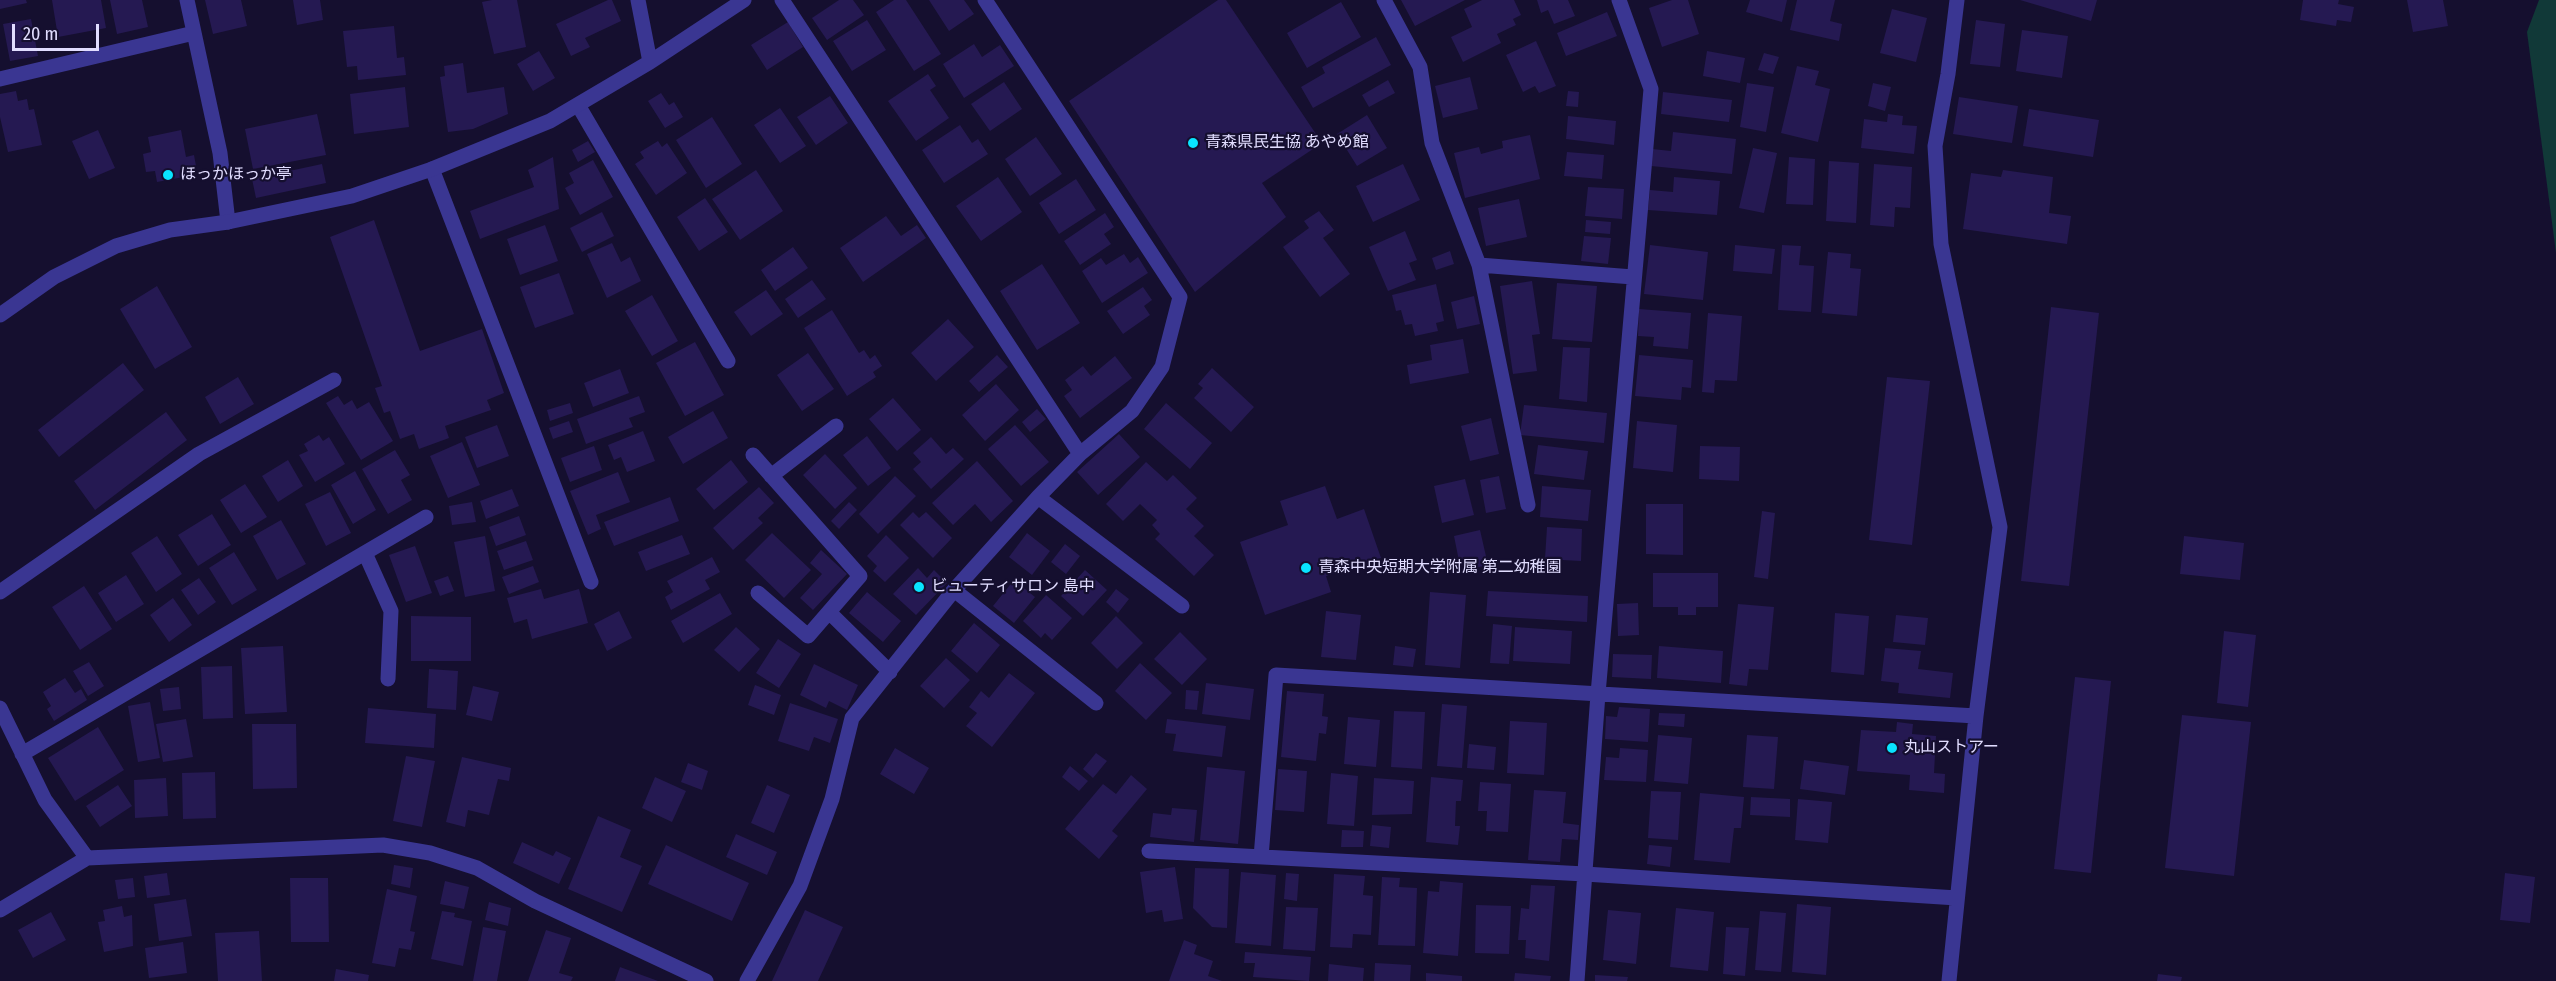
<!DOCTYPE html>
<meta charset="utf-8">
<style>
body{margin:0}
#map{position:relative;width:2556px;height:981px;overflow:hidden;background:#150f2f;font-family:"Fira Sans Condensed",sans-serif}
canvas{display:block}
.scale{position:absolute;left:12px;top:24px;width:87px;height:27px;box-sizing:border-box;border:3px solid #e1ddff;border-top:0;padding-left:8px;font-size:18px;line-height:21px;white-space:nowrap;color:#e1ddff;-webkit-text-stroke:4px #150f2f;paint-order:stroke}
</style>
<div id="map">
<canvas width="2556" height="981"></canvas>
<div class="scale">20 m</div>
</div>
<script>
const g = document.querySelector('canvas').getContext('2d');
g.lineJoin = 'round';
function fill(path, color) { g.fillStyle = color; g.fill(path, 'evenodd'); }
const shape = rows => new Path2D(rows.map(r => 'M' + r).join(''));
function stroke(path, color, width, dash) { g.strokeStyle = color; g.lineWidth = width; g.lineCap = dash ? 'butt' : 'round'; g.setLineDash(dash || []); g.stroke(path); }
function label(font, color, halo, rows, align = 'center') {
  g.font = font + ' "Fira Sans Condensed","Noto Sans JP",sans-serif'; g.lineWidth = 4.5; g.setLineDash([]); g.textBaseline = 'middle'; g.strokeStyle = halo; g.fillStyle = color; for (const [text, x, y, turn = 0] of rows) {
    g.save(); g.translate(x, y); g.rotate((+turn || 0) * Math.PI / 180); g.textAlign = isNaN(turn) ? turn : align; if (halo) g.strokeText(text, 0, 0); g.fillText(text, 0, 0); g.restore();
  }
}
const green = shape([
 [2539,0,2556,0,2556,253,2527,32]
]);
const building = shape([
 [0,0,26,0,27,3,0,9],
 [52,0,101,0,106,28,58,37],
 [110,0,142,0,148,27,117,34],
 [205,0,241,0,247,26,213,34],
 [293,0,320,0,323,20,297,25],
 [492,0,517,0,526,47,494,54,482,2],
 [608,0,612,0,621,21,585,38,590,47,571,56,556,24],
 [839,0,853,0,864,15,827,40,812,18],
 [894,0,906,0,941,54,914,71,876,12],
 [929,0,964,0,974,14,949,31],
 [1218,0,1226,0,1322,143,1262,183,1286,217,1195,292,1069,101],
 [1401,0,1465,0,1415,26],
 [1482,0,1514,0,1521,15,1513,19,1516,25,1497,34,1501,43,1463,62,1451,37,1472,27,1464,9],
 [1537,0,1568,0,1575,16,1554,24,1548,10,1541,13],
 [1672,0,1688,0,1699,34,1662,47,1649,8],
 [1750,0,1787,0,1782,22,1746,12],
 [1797,0,1835,0,1830,21,1842,24,1839,41,1790,30],
 [2020,0,2097,0,2091,21],
 [2303,0,2339,0,2338,4,2354,7,2351,22,2337,20,2336,26,2300,20],
 [2407,0,2443,0,2448,26,2413,32],
 [1341,2,1361,37,1307,68,1287,33],
 [1892,9,1927,18,1916,62,1880,53],
 [1607,12,1617,36,1566,56,1557,33],
 [31,19,38,56,10,61,3,24],
 [867,20,886,50,852,71,833,41],
 [1976,20,2005,24,2000,67,1970,64],
 [788,22,803,47,767,70,751,45],
 [394,26,397,58,404,57,406,75,358,80,357,66,347,67,343,31],
 [2022,30,2068,36,2062,78,2016,71],
 [1376,37,1391,65,1313,108,1301,87,1325,73,1322,67],
 [1536,41,1556,86,1539,93,1535,86,1523,92,1506,55],
 [974,44,982,57,1000,45,1014,66,964,98,943,64],
 [539,51,555,78,533,91,517,64],
 [1707,51,1745,58,1740,83,1703,76],
 [1764,53,1779,57,1773,74,1758,70],
 [463,63,467,93,504,87,508,114,473,129,448,132,440,77,445,76,444,66],
 [1797,66,1819,71,1815,85,1830,89,1818,142,1781,133],
 [928,74,936,86,930,90,949,118,916,141,888,101],
 [1470,77,1478,109,1443,118,1435,86],
 [1388,80,1395,93,1369,107,1362,95],
 [1004,82,1022,109,990,131,971,104],
 [1747,83,1774,87,1766,132,1740,127],
 [1873,83,1891,87,1885,111,1868,106],
 [405,87,409,127,354,134,350,94],
 [16,91,18,101,27,99,29,110,34,109,42,145,8,152,0,117,0,94],
 [1568,91,1579,92,1578,107,1566,106],
 [1663,92,1732,100,1729,122,1661,114],
 [661,93,669,105,674,102,683,117,665,128,648,101],
 [830,96,848,123,816,145,797,117],
 [1959,97,2018,106,2012,143,1953,134],
 [780,108,806,146,780,163,754,125],
 [2029,109,2099,120,2093,157,2023,146],
 [317,114,326,155,253,169,245,129],
 [1888,114,1903,116,1902,125,1917,126,1914,154,1861,148,1864,119,1887,122],
 [1367,115,1387,148,1357,166,1337,134],
 [1568,116,1616,121,1614,145,1566,139],
 [712,117,742,164,706,188,676,140],
 [960,125,972,143,978,139,988,154,944,183,922,150],
 [98,130,115,168,89,179,72,141],
 [181,130,186,157,194,155,196,166,188,167,189,176,157,182,155,171,146,172,143,154,151,152,148,137],
 [1673,132,1736,139,1732,174,1651,166,1652,149,1671,151],
 [1530,135,1540,179,1465,198,1454,153,1479,147,1481,154,1503,148,1502,141],
 [1036,137,1062,174,1030,196,1005,159],
 [588,141,595,152,578,162,572,150],
 [658,141,662,147,667,143,687,173,656,195,635,164,644,158,640,152],
 [1753,148,1777,153,1764,213,1739,208],
 [1567,152,1604,155,1602,179,1564,176],
 [553,157,559,209,480,239,470,211,534,187,528,170],
 [1789,157,1815,159,1813,205,1786,204],
 [593,160,613,197,580,215,565,188,574,183,569,173],
 [1829,161,1859,163,1856,223,1826,221],
 [322,164,326,183,256,198,252,179],
 [1403,164,1420,200,1373,222,1356,186],
 [1874,164,1912,167,1910,208,1895,207,1894,227,1870,225],
 [756,170,783,211,740,240,712,199],
 [2003,170,2053,177,2049,213,2071,216,2067,244,1963,229,1971,173,2001,177],
 [998,177,1022,212,981,241,956,206],
 [1674,177,1720,181,1717,215,1648,210,1650,190,1673,192],
 [1076,179,1096,210,1059,234,1039,203],
 [1588,187,1624,189,1622,219,1585,216],
 [705,198,728,232,699,251,677,217],
 [1519,199,1527,237,1486,246,1478,208],
 [1319,211,1334,230,1323,238,1350,274,1320,297,1283,247,1309,228,1304,221],
 [602,212,614,236,582,252,570,228],
 [1105,213,1114,227,1104,234,1111,244,1080,265,1064,241],
 [886,216,901,236,917,225,926,238,863,282,840,248],
 [374,220,420,351,482,329,504,393,487,400,491,410,445,426,449,438,419,449,414,434,400,439,390,411,384,413,375,388,382,386,330,237],
 [1586,220,1611,222,1610,234,1585,232],
 [545,225,558,261,520,275,507,239],
 [1405,231,1417,260,1409,263,1416,280,1388,291,1369,247],
 [1584,236,1611,238,1608,264,1581,261],
 [612,243,621,262,630,257,641,281,607,298,587,254],
 [1650,245,1708,252,1703,300,1644,294],
 [1735,245,1775,249,1772,274,1733,271],
 [1782,245,1801,246,1799,265,1814,266,1811,312,1778,310],
 [793,247,808,268,775,291,761,270],
 [1450,251,1454,264,1436,270,1432,258],
 [1828,252,1851,254,1850,268,1861,269,1857,316,1822,313],
 [1124,254,1130,263,1138,257,1148,273,1102,303,1082,271,1101,258,1106,265],
 [1042,264,1080,323,1037,350,1000,291],
 [559,273,574,314,535,328,520,287],
 [812,280,826,299,798,318,785,299],
 [1532,281,1540,334,1532,335,1537,371,1513,374,1500,286],
 [1557,283,1597,286,1592,342,1552,339],
 [1436,284,1444,321,1436,323,1438,331,1415,336,1412,324,1405,325,1401,310,1396,311,1392,295],
 [157,286,192,347,155,369,120,309],
 [1143,287,1152,300,1144,306,1150,315,1123,334,1107,311],
 [766,290,783,314,751,336,734,312],
 [652,295,678,341,652,356,625,311],
 [1474,296,1480,324,1457,329,1451,302],
 [2051,307,2099,313,2069,586,2021,581],
 [1639,309,1691,313,1688,349,1653,346,1654,337,1638,336],
 [832,310,859,353,864,350,870,359,875,355,882,366,873,372,876,377,847,396,804,328],
 [1708,313,1742,316,1737,381,1715,380,1714,393,1702,392],
 [948,319,974,347,936,381,911,353],
 [1463,339,1469,373,1410,384,1407,365,1432,360,1430,345],
 [695,342,724,395,685,416,656,363],
 [1563,347,1590,348,1587,402,1559,399],
 [808,353,834,389,802,411,777,375],
 [997,355,1008,367,979,392,969,381],
 [1639,355,1693,360,1691,388,1682,387,1681,400,1635,396],
 [1115,356,1132,378,1080,418,1064,396,1072,390,1065,380,1083,366,1091,376],
 [123,363,144,390,59,457,38,430],
 [1212,368,1254,407,1231,432,1194,398,1203,388,1198,384],
 [620,369,629,393,593,407,584,383],
 [238,377,254,404,220,424,205,397],
 [1887,377,1930,381,1912,545,1869,540],
 [996,384,1019,410,985,441,962,415],
 [338,396,344,405,352,400,357,409,369,402,393,441,361,460,326,403],
 [639,396,645,412,629,418,633,427,586,444,577,419],
 [893,398,921,430,897,451,869,419],
 [570,403,573,413,550,421,547,410],
 [1166,403,1212,443,1190,469,1144,429],
 [1524,405,1607,413,1604,443,1520,435],
 [1037,409,1046,419,1030,432,1022,422],
 [713,411,728,438,683,464,668,437],
 [166,412,187,440,95,510,74,481],
 [1491,418,1499,454,1470,461,1461,426],
 [569,421,573,432,553,439,549,428],
 [1637,421,1677,425,1673,472,1633,468],
 [497,425,509,456,477,468,465,437],
 [1015,425,1049,462,1021,486,988,449],
 [643,431,655,461,627,472,621,457,614,460,608,445],
 [1119,434,1140,457,1098,495,1077,472],
 [319,435,323,441,329,437,345,464,315,482,299,455,308,451,304,444],
 [867,436,891,468,868,486,843,455],
 [931,437,946,454,953,448,964,459,931,489,913,469,921,462,913,453],
 [462,442,480,485,448,498,430,456],
 [1538,445,1588,451,1584,480,1534,474],
 [594,446,602,470,570,482,561,458],
 [1700,446,1740,447,1739,481,1699,479],
 [395,450,410,475,401,480,412,500,388,514,362,469],
 [825,454,857,488,835,509,803,475],
 [288,460,303,486,278,502,262,476],
 [731,460,748,482,714,510,696,489],
 [977,461,1013,501,991,522,975,504,953,525,932,503],
 [1146,462,1167,481,1173,475,1197,498,1186,509,1204,526,1194,536,1214,555,1194,576,1155,539,1160,534,1152,525,1157,520,1140,504,1123,521,1106,504],
 [355,471,376,510,353,524,331,485],
 [618,472,630,502,596,515,601,529,588,535,570,491],
 [895,476,916,496,878,534,859,514],
 [1499,476,1506,509,1486,513,1480,480],
 [1465,479,1474,515,1442,523,1434,486],
 [245,484,267,517,241,533,220,500],
 [1325,486,1337,519,1364,509,1381,558,1326,576,1331,592,1265,615,1240,542,1288,525,1280,501],
 [1542,486,1591,490,1588,521,1540,517],
 [759,487,774,503,758,518,763,523,733,550,713,528],
 [512,489,519,506,486,519,480,501],
 [330,492,351,533,326,546,305,504],
 [670,497,679,521,614,546,604,522],
 [472,502,476,522,452,525,449,506],
 [849,502,857,510,839,529,831,521],
 [1646,504,1683,504,1683,555,1646,554],
 [1762,511,1775,513,1768,579,1754,577],
 [913,512,919,518,926,512,952,538,933,558,900,525],
 [212,514,231,545,198,566,178,535],
 [519,516,526,535,496,546,489,527],
 [281,520,306,564,277,580,253,536],
 [1547,527,1582,529,1581,561,1545,559],
 [1480,530,1488,565,1461,571,1454,536],
 [772,533,811,570,784,598,745,560],
 [1027,533,1050,551,1032,575,1009,557],
 [682,535,690,554,646,571,638,552],
 [886,535,909,558,885,582,873,571,877,566,867,556],
 [157,536,182,574,156,592,131,553],
 [485,536,495,591,465,597,454,542],
 [2184,536,2244,543,2240,580,2180,574],
 [526,541,533,560,504,570,497,551],
 [1065,544,1080,556,1066,574,1051,562],
 [415,546,432,593,406,602,389,555],
 [821,550,847,574,813,610,800,598,822,574,810,563],
 [234,552,257,590,232,605,209,568],
 [712,557,720,572,705,580,710,589,671,610,665,597,673,592,667,581],
 [533,566,539,582,509,594,502,577],
 [918,568,927,578,934,570,947,583,916,615,893,594],
 [1085,570,1107,590,1083,616,1061,596],
 [1653,573,1718,573,1718,607,1696,607,1696,615,1678,615,1678,607,1653,607],
 [126,575,144,604,116,622,98,593],
 [448,576,454,591,440,596,434,581],
 [199,578,216,602,198,615,181,590],
 [1014,580,1035,597,1014,623,993,606],
 [84,586,112,629,80,650,52,607],
 [541,589,544,599,579,589,588,623,532,639,527,619,514,623,507,598],
 [1116,589,1129,599,1118,613,1106,602],
 [1488,591,1588,596,1587,622,1486,616],
 [867,592,901,621,883,642,849,613],
 [1430,592,1466,595,1460,668,1425,665],
 [720,593,732,614,683,643,671,621],
 [1046,595,1072,618,1052,640,1045,633,1041,638,1023,621],
 [173,598,192,625,169,642,150,615],
 [1638,603,1639,635,1618,636,1617,604],
 [1738,604,1774,607,1768,670,1749,669,1747,686,1729,684],
 [619,611,632,638,607,651,594,624],
 [1326,611,1361,615,1356,660,1321,657],
 [1835,613,1869,616,1864,675,1831,672],
 [1896,615,1928,618,1925,645,1893,642],
 [411,616,471,617,471,661,411,661],
 [1116,616,1143,643,1117,669,1091,643],
 [974,623,1000,645,977,673,951,651],
 [1493,624,1512,626,1509,664,1490,663],
 [736,627,760,649,739,672,714,650],
 [1515,627,1572,631,1570,664,1513,661],
 [2224,631,2256,635,2248,707,2217,703],
 [1180,632,1207,659,1182,685,1154,659],
 [778,639,801,654,779,688,756,673],
 [283,646,287,712,245,714,241,648],
 [1395,646,1416,649,1413,667,1393,665],
 [1659,646,1723,651,1721,683,1657,678],
 [1885,648,1921,651,1918,669,1953,673,1950,698,1898,693,1899,683,1881,681],
 [1613,654,1652,655,1651,679,1612,677],
 [946,658,970,680,944,708,920,686],
 [89,662,104,686,88,696,73,671],
 [1140,663,1172,693,1146,720,1115,691],
 [814,664,858,685,847,710,829,701,826,708,800,695],
 [232,666,233,718,203,719,201,667],
 [429,669,458,671,456,710,427,708],
 [1009,673,1035,693,992,747,966,726,977,713,969,707,981,691,989,698],
 [2075,677,2111,681,2091,873,2054,869],
 [65,678,75,693,81,689,87,700,54,721,47,709,51,706,43,692],
 [1206,683,1254,689,1250,720,1202,714],
 [755,685,781,695,774,715,748,705],
 [473,686,499,692,492,721,466,715],
 [179,687,181,709,163,711,160,689],
 [1186,690,1199,691,1197,710,1185,709],
 [1287,691,1324,694,1322,716,1328,717,1326,734,1319,733,1316,761,1281,757],
 [150,702,160,758,138,762,128,706],
 [790,703,838,719,830,743,814,737,809,751,778,741],
 [1442,704,1467,706,1462,768,1437,766],
 [1619,707,1650,709,1648,742,1605,739,1606,716,1617,717],
 [368,708,436,714,434,748,365,743],
 [1394,711,1425,712,1422,769,1391,767],
 [1659,713,1685,714,1684,727,1658,725],
 [2182,715,2251,722,2234,876,2165,868],
 [1348,717,1380,720,1376,767,1344,764],
 [186,719,193,757,163,762,156,724],
 [1167,719,1226,726,1222,757,1173,751,1176,734,1165,733],
 [1510,721,1547,723,1544,775,1507,773],
 [1897,722,1913,724,1912,734,1936,736,1934,773,1945,774,1944,793,1909,790,1910,775,1857,771,1861,730,1896,732],
 [252,724,296,724,297,788,253,789],
 [98,727,124,770,75,801,48,758],
 [1658,735,1692,738,1688,784,1654,781],
 [1747,735,1778,737,1774,789,1743,787],
 [1469,744,1496,747,1494,770,1467,768],
 [895,748,929,768,914,794,880,774],
 [1620,748,1648,750,1646,782,1604,780,1606,757,1619,758],
 [1096,753,1107,761,1093,778,1083,769],
 [406,756,435,761,422,827,393,821],
 [462,757,511,768,509,781,498,779,489,815,468,810,465,827,446,822],
 [1804,760,1849,766,1845,795,1800,789],
 [688,763,708,771,702,790,681,782],
 [1070,766,1088,781,1079,791,1062,777],
 [1207,767,1245,771,1238,844,1200,840],
 [1278,769,1307,771,1304,812,1275,810],
 [215,772,216,818,183,819,182,773],
 [1331,773,1358,776,1354,826,1327,824],
 [1131,775,1147,789,1112,831,1118,836,1099,859,1065,829,1103,784,1116,794],
 [655,777,686,791,672,822,642,808],
 [1431,777,1463,780,1461,801,1456,801,1455,826,1460,826,1458,845,1426,842],
 [166,778,168,816,135,818,134,780],
 [1374,778,1414,781,1412,814,1372,815],
 [1480,782,1511,784,1508,832,1486,831,1487,811,1478,811],
 [118,785,132,806,100,827,86,806],
 [767,785,790,795,774,833,751,823],
 [1534,790,1566,792,1563,823,1579,825,1578,840,1562,839,1560,862,1528,860],
 [1651,791,1681,792,1678,840,1648,838],
 [1700,793,1744,797,1741,828,1734,828,1730,863,1694,860],
 [1751,797,1790,799,1790,817,1750,815],
 [1798,799,1832,802,1828,843,1795,840],
 [1172,808,1197,810,1194,842,1150,837,1153,813,1171,815],
 [598,816,631,830,620,857,642,866,622,912,568,889],
 [1372,825,1391,827,1389,848,1370,846],
 [1342,830,1364,831,1363,847,1341,847],
 [736,834,777,852,767,875,726,857],
 [522,842,553,856,556,851,571,858,559,884,513,863],
 [666,845,749,883,732,921,648,884],
 [1649,845,1672,847,1670,867,1647,864],
 [394,865,413,868,410,888,391,884],
 [1175,867,1183,919,1164,922,1162,910,1146,913,1140,872],
 [1195,868,1229,869,1227,928,1212,927,1193,908],
 [1241,872,1276,875,1271,946,1235,943],
 [167,873,170,895,147,898,144,876],
 [1286,873,1299,874,1297,901,1284,899],
 [2505,873,2535,877,2530,923,2500,920],
 [1334,874,1365,876,1363,895,1373,896,1371,935,1353,934,1352,948,1330,947],
 [1382,877,1400,878,1399,887,1417,888,1415,946,1378,945],
 [133,878,135,897,118,899,115,880],
 [290,878,328,878,329,942,291,942],
 [445,881,469,887,464,909,440,904],
 [1440,881,1463,883,1458,956,1423,953,1428,891,1439,892],
 [1531,885,1555,886,1549,961,1525,958,1526,940,1518,940,1521,908,1529,909],
 [387,889,417,896,410,931,415,932,411,950,399,948,395,967,372,963],
 [186,899,192,936,159,941,154,904],
 [489,902,511,908,508,926,485,920],
 [1797,904,1831,907,1826,975,1792,972],
 [1476,905,1511,906,1509,954,1475,953],
 [122,906,124,917,132,915,133,946,104,952,98,922,105,921,103,910],
 [1286,907,1318,908,1315,951,1283,949],
 [1676,908,1714,912,1708,971,1670,967],
 [805,910,843,927,818,981,772,981],
 [1608,910,1641,913,1636,964,1603,960],
 [442,911,455,913,454,917,472,921,463,966,431,959],
 [1760,911,1786,913,1781,972,1755,970],
 [51,912,66,940,33,958,18,930],
 [483,927,506,931,497,981,473,981],
 [1726,927,1749,928,1745,976,1723,974],
 [546,930,571,938,559,973,573,977,571,981,528,981],
 [259,931,262,981,218,981,215,933],
 [1184,940,1197,945,1194,954,1213,961,1208,976,1222,981,1169,981],
 [183,942,187,973,149,978,145,948],
 [1245,952,1311,957,1309,981,1253,977,1255,963,1244,963],
 [1375,963,1411,965,1410,981,1374,981],
 [1329,964,1364,968,1363,981,1328,981],
 [620,967,658,981,615,981],
 [336,969,369,975,368,981,334,981],
 [1426,973,1462,976,1462,981,1426,981],
 [1515,973,1551,976,1550,981,1514,981],
 [2158,974,2182,977,2181,981,2157,981],
 [1595,975,1628,977,1627,981,1595,981]
]);
const minor = shape([
 [187,0,220,153,228,222],
 [782,0,1080,454],
 [1384,0,1420,67,1432,143,1479,265,1528,505],
 [0,79,194,33],
 [578,105,728,361],
 [432,169,591,582],
 [1479,265,1633,277],
 [753,455,860,576,808,636,758,593],
 [771,476,836,426],
 [1038,497,1182,606],
 [365,553,391,611,388,679],
 [954,590,1096,703],
 [0,592,199,454,334,380],
 [829,612,890,672],
 [0,708,45,800,87,858],
 [22,754,426,517],
 [1149,851,1585,874,1957,898],
 [1261,857,1276,675,1976,716],
 [0,910,87,858,383,845,430,853,477,868,535,901,706,981],
 [747,981,800,886,832,799,852,718,954,590,1038,497,1080,454,1132,411,1162,367,1180,297,985,0],
 [1577,981,1598,694,1651,89,1619,0],
 [1949,981,1976,716,2000,527,1941,244,1935,146,1948,74,1957,0]
]);
const tertiary = shape([
 [638,0,650,62],
 [0,315,54,277,116,246,170,230,228,222,352,196,432,169,550,121,650,62,744,0]
]);
const markers = [
 [1193,143,6,"#09e4ff"],
 [168,175,6,"#09e4ff"],
 [1306,568,6,"#09e4ff"],
 [919,587,6,"#09e4ff"],
 [1892,748,6,"#09e4ff"]
];
const poiNames = [
 ["青森県民生協 あやめ館",1205,143],
 ["ほっかほっか亭",180,175],
 ["青森中央短期大学附属 第二幼稚園",1318,568],
 ["ビューティサロン 島中",931,587],
 ["丸山ストアー",1904,748]
];
fill(green, '#113938');
fill(building, '#251952');
stroke(minor, '#3a3692', 15);
stroke(tertiary, '#3a3692', 15);
for (const [x, y, r, color] of markers) { const dot = new Path2D(); dot.arc(x, y, r, 0, 2 * Math.PI); g.fillStyle = color; g.fill(dot); stroke(dot, '#150f2f', 2); }
label('16px', '#e1ddff', '#150f2f', poiNames, 'left');
</script>
